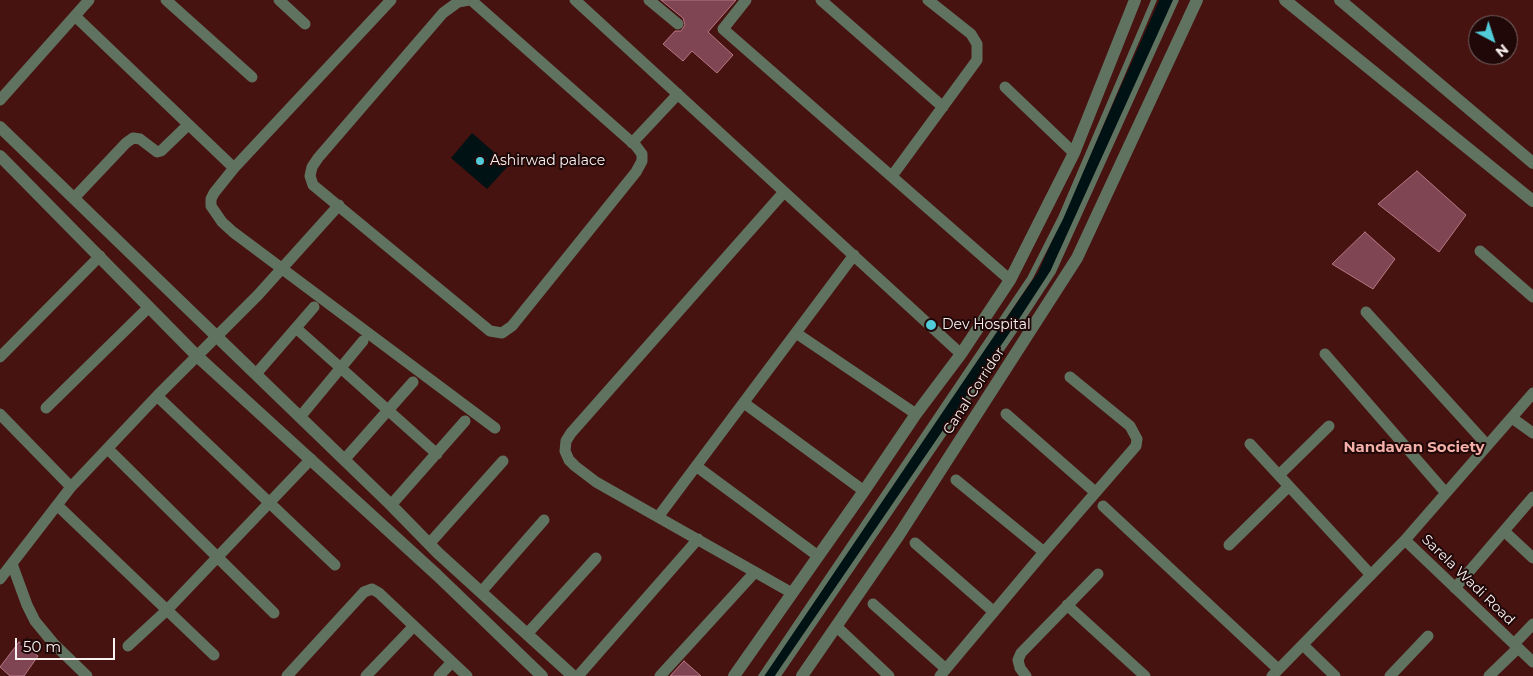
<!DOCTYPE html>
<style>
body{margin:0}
#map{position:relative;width:1533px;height:676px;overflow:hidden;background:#471311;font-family:Montserrat,sans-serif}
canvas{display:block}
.north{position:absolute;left:1468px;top:15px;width:50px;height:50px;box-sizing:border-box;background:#1f0807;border:1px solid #776665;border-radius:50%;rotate:140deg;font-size:14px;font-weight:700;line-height:20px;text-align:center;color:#faf2f1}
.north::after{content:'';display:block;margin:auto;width:18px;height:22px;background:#52cbd9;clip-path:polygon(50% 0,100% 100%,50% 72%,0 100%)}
.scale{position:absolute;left:15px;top:638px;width:100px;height:22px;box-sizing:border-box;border:2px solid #faf2f1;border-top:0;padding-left:6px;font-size:15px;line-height:18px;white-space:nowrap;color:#faf2f1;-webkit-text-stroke:4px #1f0807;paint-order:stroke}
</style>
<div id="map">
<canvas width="1533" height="676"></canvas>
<div class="north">N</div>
<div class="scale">50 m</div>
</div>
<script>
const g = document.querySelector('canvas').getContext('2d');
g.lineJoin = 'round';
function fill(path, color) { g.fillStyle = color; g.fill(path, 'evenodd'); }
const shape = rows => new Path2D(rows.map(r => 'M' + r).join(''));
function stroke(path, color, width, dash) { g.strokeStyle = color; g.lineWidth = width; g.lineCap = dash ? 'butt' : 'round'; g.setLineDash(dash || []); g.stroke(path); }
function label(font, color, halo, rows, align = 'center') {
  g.font = font + ' Montserrat,sans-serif'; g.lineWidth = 4; g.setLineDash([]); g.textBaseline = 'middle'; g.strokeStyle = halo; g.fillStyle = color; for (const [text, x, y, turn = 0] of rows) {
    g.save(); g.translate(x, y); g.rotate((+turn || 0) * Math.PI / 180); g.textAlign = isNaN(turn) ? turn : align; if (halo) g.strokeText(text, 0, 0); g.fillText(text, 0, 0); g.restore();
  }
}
const water = shape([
 [472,133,509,165,487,189,451,158]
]);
const canal = shape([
 [767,676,1044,276,1167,0]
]);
const building = shape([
 [661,0,736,0,708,32,733,55,717,73,692,51,683,61,663,44,675,31,681,31,685,25,683,18,661,0],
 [1417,171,1466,215,1439,252,1378,204,1417,171],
 [1365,232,1395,259,1373,289,1332,264,1365,232],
 [19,642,38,656,24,676,10,676,0,667,19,642],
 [684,661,701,676,670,676,684,661]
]);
const service = shape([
 [761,676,1030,278,1061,217,1154,0],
 [778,676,1021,321,1053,272,1176,0]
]);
const minor = shape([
 [166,0,252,77],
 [279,0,305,24],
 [391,0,234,168,214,193,211,199,211,206,222,222,233,232,495,428],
 [469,0,458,2,443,13,318,158,312,167,310,176,313,185,490,331,502,333,512,326,636,172,642,161,642,154,636,146,471,0],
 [575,0,961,354],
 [649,0,678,24],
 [746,0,723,29,1010,280],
 [821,0,943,107],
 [75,16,234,168],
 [1005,87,1074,153],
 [0,100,89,0],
 [632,143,678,94],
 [892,176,977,60,977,44,971,34,928,0],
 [784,192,571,433,566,441,565,451,569,460,575,466,596,482,792,593],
 [74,198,126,143,133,138,140,139,157,152,161,151,188,125],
 [1480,251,1533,297],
 [1366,312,1487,445],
 [296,328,437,454],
 [796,333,916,414],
 [1325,354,1445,492],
 [0,357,100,256],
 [256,374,314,307],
 [157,396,335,565],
 [744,403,864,491],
 [46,408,149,307],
 [0,414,71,487],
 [1006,414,1095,492],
 [300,417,363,341],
 [1512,418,1533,433],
 [1250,444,1371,575],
 [108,449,274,613],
 [344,460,413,382],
 [696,466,818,556],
 [1279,475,1329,426],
 [956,480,1044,552],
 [57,505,214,655],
 [391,505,465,421],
 [1103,506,1278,669],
 [658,517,854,255],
 [1504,531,1533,558],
 [1405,540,1533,662],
 [915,543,994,612],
 [429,544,503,461],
 [1229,545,1289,486],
 [12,564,27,605,35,621,54,644,87,676],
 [0,579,71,487,157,396,258,295,339,205],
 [1455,588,1533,497],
 [481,592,544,520],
 [873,604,946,669],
 [1067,605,1145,676],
 [837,627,889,676],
 [527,634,596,558],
 [1514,644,1533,624],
 [1303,645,1335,676],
 [128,646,167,610,311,459],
 [287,676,364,592,372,589,379,593,467,676],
 [366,676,414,626],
 [439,676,452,662],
 [578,676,698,539],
 [660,676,755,572],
 [940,676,1044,552,1136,446,1137,439,1130,426,1070,377],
 [1026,676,1020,668,1018,660,1021,653,1098,574],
 [1272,676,1405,540,1533,393],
 [1390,676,1428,636],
 [1489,676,1518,648]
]);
const tertiary = shape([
 [1285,0,1533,201],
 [1340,0,1533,163],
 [0,127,391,505,438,553,573,676],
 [0,156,197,356,437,575,542,676],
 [734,676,864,491,916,414,961,354,1010,280,1074,153,1135,0],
 [802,676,899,535,1077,258,1197,0]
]);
const markers = [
 [480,161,5,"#52cbd9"],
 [931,325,6,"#52cbd9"]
];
const poiNames = [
 ["Ashirwad palace",490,161],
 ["Dev Hospital",942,325]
];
const streetNames = [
 ["Canal Corridor",974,391,-57],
 ["Sarela Wadi Road",1468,580,44]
];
const neighbourhoodNames = [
 ["Nandavan Society",1414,448]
];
fill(water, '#001214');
stroke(canal, '#001214', 14);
fill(building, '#7f4552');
stroke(building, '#b67784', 1);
stroke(service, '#607360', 5.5);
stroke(minor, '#607360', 11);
stroke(tertiary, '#607360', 12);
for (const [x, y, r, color] of markers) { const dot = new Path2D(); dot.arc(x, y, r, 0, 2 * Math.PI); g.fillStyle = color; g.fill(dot); stroke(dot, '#1f0807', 2); }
label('14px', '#faf2f1', '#1f0807', poiNames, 'left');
label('14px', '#faf2f1', '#1f0807', streetNames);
label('bold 15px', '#f3afa8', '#1f0807', neighbourhoodNames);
</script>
